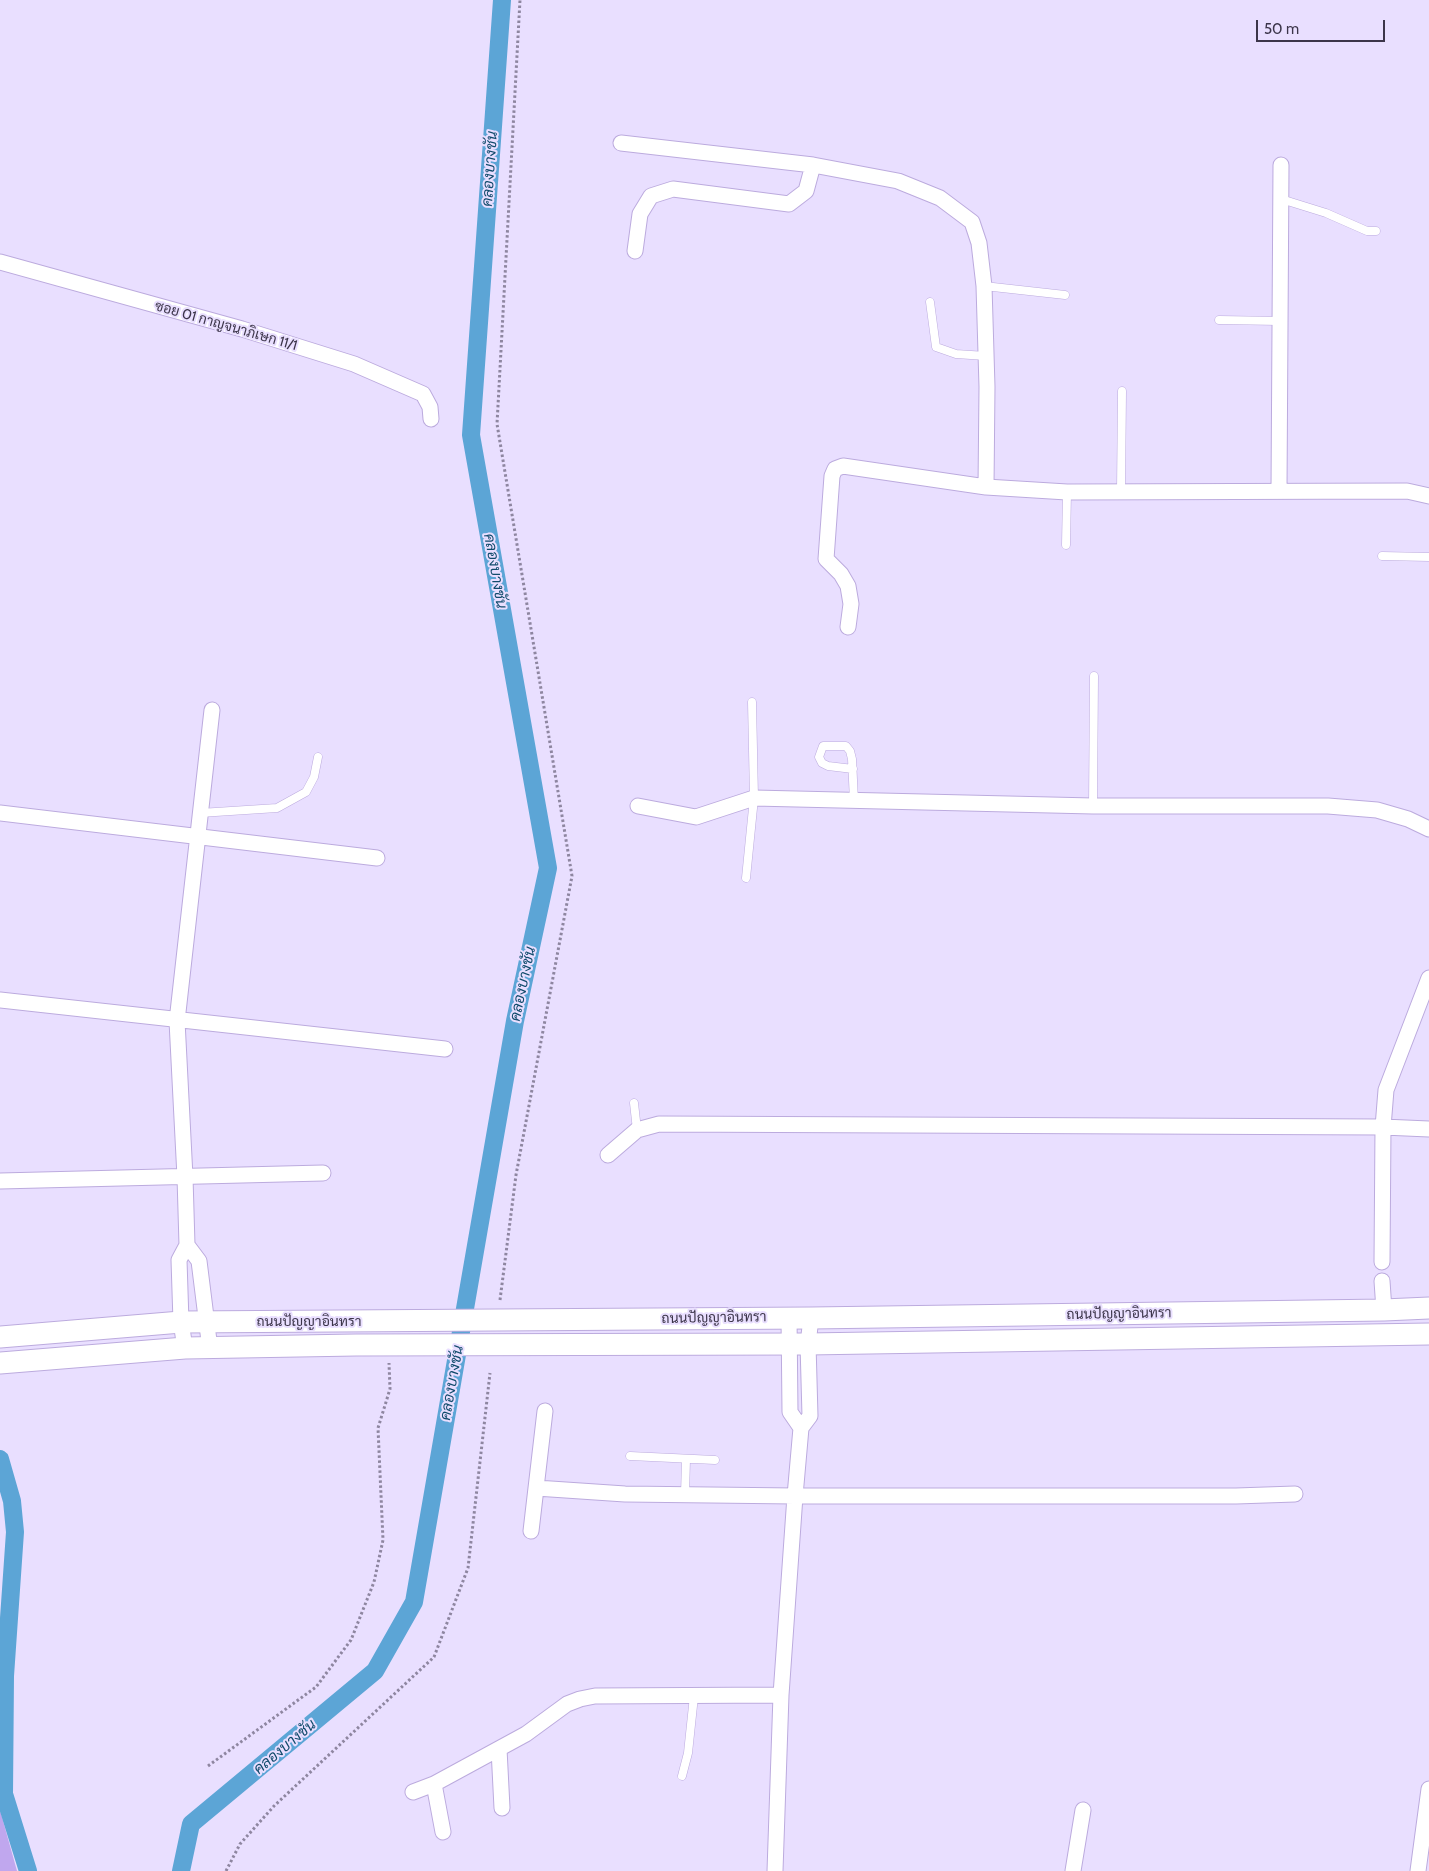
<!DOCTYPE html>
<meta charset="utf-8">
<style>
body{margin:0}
#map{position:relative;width:1429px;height:1871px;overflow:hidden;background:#e9dfff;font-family:Cabin,sans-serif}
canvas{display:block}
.scale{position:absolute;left:1256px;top:20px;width:129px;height:22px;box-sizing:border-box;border:2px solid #3c354a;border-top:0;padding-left:6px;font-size:15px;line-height:18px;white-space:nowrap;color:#3c354a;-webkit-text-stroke:4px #e9dfff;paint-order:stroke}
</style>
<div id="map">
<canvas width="1429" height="1871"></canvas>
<div class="scale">50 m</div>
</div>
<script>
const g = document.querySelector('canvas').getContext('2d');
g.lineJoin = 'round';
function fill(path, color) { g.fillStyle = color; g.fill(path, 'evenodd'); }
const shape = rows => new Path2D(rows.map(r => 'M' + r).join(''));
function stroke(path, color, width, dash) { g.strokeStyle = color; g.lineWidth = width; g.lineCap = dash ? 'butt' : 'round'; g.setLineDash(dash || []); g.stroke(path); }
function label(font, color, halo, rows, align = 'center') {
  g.font = font + ' Cabin,Sarabun,sans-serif'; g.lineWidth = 4; g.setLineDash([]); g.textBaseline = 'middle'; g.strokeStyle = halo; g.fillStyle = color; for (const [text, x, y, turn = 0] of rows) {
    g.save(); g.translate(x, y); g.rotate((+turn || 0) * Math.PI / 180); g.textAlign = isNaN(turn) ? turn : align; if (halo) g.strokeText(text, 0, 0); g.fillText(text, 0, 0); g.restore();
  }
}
const green = shape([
 [0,1810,17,1871,0,1871]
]);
const canal = shape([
 [0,1459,12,1501,15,1532,5,1676,4,1794,28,1871],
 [181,1871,191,1824,375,1671,414,1602,515,1021,548,868,471,435,502,0]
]);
const path = shape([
 [500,1300,516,1175,572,876,497,424,520,0],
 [208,1766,316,1687,351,1640,374,1582,383,1540,378,1428,390,1389,389,1363],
 [226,1871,240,1844,274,1806,434,1657,468,1568,490,1373]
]);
const service = shape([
 [1281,199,1326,213,1367,231,1376,231],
 [984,286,1065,295],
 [930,302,936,347,956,354,986,356],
 [1219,320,1280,321],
 [1121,491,1122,391],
 [1066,545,1067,492],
 [1382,556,1429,557],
 [853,769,828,766,822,763,819,757,823,746,846,746,850,751,852,759,854,801],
 [1093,806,1094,676],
 [200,813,277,808,306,792,314,777,318,757],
 [746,878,754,798,752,702],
 [634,1103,637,1130],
 [630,1456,715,1460],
 [685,1495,686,1459],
 [682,1776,688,1753,694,1696]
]);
const minor = shape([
 [621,143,813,165,898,181,940,198,972,222,979,243,984,286,987,387,986,487,1067,492,1407,491,1429,496],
 [635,251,640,214,651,196,673,189,789,204,806,191,813,165],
 [0,262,242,329,354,364,423,394,430,407,431,419],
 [1279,490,1281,165],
 [848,627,851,604,848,586,841,574,826,559,832,476,835,469,843,466,986,487],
 [638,806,696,817,754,798,1093,806,1328,806,1377,810,1408,819,1429,829],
 [0,813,377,858],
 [0,1000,445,1049],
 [608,1155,637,1130,659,1124,1383,1127,1429,1129],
 [0,1181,323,1173],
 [187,1245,199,1261,210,1349],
 [1382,1262,1383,1127,1386,1090,1429,978],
 [1382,1281,1384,1310],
 [789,1317,790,1412,801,1428],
 [185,1348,181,1322,179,1260,187,1245,185,1177,177,1021,212,710],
 [545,1411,536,1488,625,1494,795,1496,1236,1496,1295,1494],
 [531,1531,536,1488],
 [499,1749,502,1808],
 [434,1784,443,1832],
 [413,1792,434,1784,526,1734,567,1704,580,1699,595,1696,781,1695],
 [775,1871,781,1695,795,1496,801,1428,810,1416,808,1344,811,1318],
 [1073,1871,1083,1810],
 [1418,1871,1429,1789]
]);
const secondary = shape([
 [0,1337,181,1322,811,1318,1384,1310,1429,1308],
 [0,1363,185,1348,356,1345,808,1344,1429,1334]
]);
const streetNames = [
 ["ซอย 01 กาญจนาภิเษก 11/1",226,326,16],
 ["ถนนปัญญาอินทรา",1119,1314,-1],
 ["ถนนปัญญาอินทรา",714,1318,-1],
 ["ถนนปัญญาอินทรา",309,1322]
];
const waterNames = [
 ["คลองบางชัน",490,169,-86],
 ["คลองบางชัน",495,571,80],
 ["คลองบางชัน",523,984,-78],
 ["คลองบางชัน",452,1383,-80],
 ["คลองบางชัน",285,1747,-40]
];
fill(green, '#c0a7ee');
stroke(canal, '#5ca5d6', 18);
stroke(service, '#bcabde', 9);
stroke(minor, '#bcabde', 17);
stroke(secondary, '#bcabde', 23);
stroke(path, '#8e86a0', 3, [2.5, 2.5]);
stroke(service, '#fff', 8);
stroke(minor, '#fff', 15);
stroke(secondary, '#fff', 21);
label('14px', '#3c354a', '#e9dfff', streetNames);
label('italic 15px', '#114b6c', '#e9dfff', waterNames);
</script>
